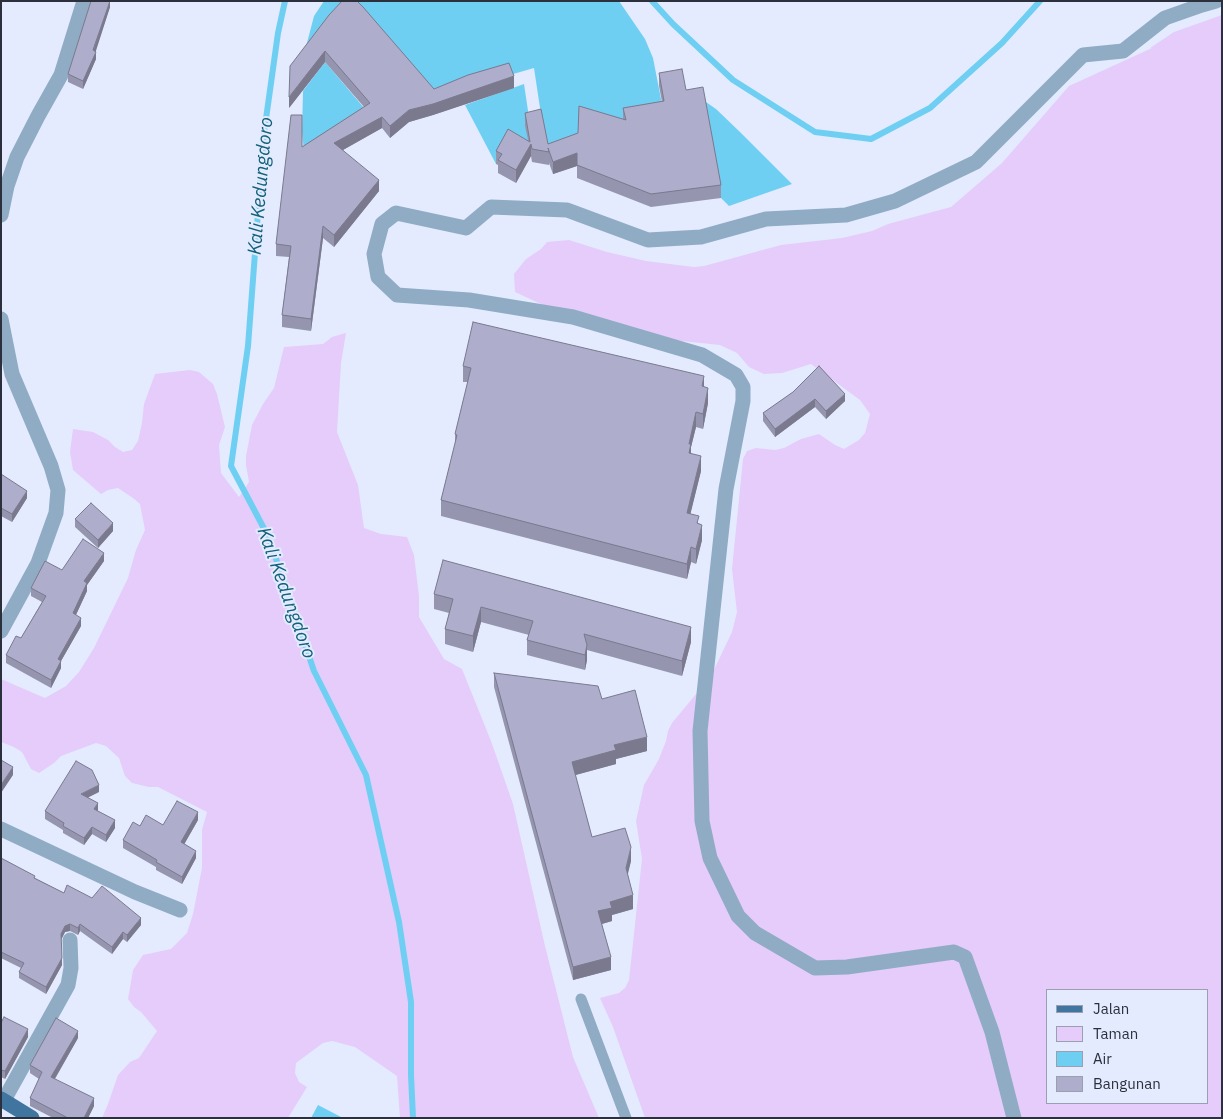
<!DOCTYPE html>
<style>
body{margin:0}
#map{position:relative;width:1223px;height:1119px;overflow:hidden;background:#e4ebfe;font-family:"IBM Plex Sans",sans-serif}
canvas{display:block}
.frame{position:absolute;inset:0;border:2px solid #2b303c;pointer-events:none}
.legend{position:absolute;left:1046px;top:989px;width:162px;height:115px;box-sizing:border-box;background:#e4ebfe;border:1px solid #9aa0b0;margin:0;padding:6px 9px;list-style:none;font-size:15px;color:#2b303c}
.legend li{display:flex;align-items:center;gap:10px;height:25px}
.legend b{width:25px;border:1px solid #9aa0b0}
</style>
<div id="map">
<canvas width="1223" height="1119"></canvas>
<div class="frame"></div>
<ul class="legend">
<li><b style="height:6px;background:#4075a0"></b>Jalan</li>
<li><b style="height:14px;background:#e5ccfb"></b>Taman</li>
<li><b style="height:14px;background:#6ecff3"></b>Air</li>
<li><b style="height:14px;background:#aeadcb"></b>Bangunan</li>
</ul>
</div>
<script>
const g = document.querySelector('canvas').getContext('2d');
g.lineJoin = 'round';
function fill(path, color) { g.fillStyle = color; g.fill(path, 'evenodd'); }
const shape = rows => new Path2D(rows.map(r => 'M' + r).join(''));
function stroke(path, color, width, dash) { g.strokeStyle = color; g.lineWidth = width; g.lineCap = dash ? 'butt' : 'round'; g.setLineDash(dash || []); g.stroke(path); }
function label(font, color, halo, rows, align = 'center') {
  g.font = font + ' "IBM Plex Sans",sans-serif'; g.lineWidth = 4; g.setLineDash([]); g.textBaseline = 'middle'; g.strokeStyle = halo; g.fillStyle = color; for (const [text, x, y, turn = 0] of rows) {
    g.save(); g.translate(x, y); g.rotate((+turn || 0) * Math.PI / 180); g.textAlign = isNaN(turn) ? turn : align; if (halo) g.strokeText(text, 0, 0); g.fillText(text, 0, 0); g.restore();
  }
}
const green = shape([
 [1222,15,1222,1118,645,1118,613,1027,600,998,619,993,625,988,629,980,642,859,636,821,644,785,659,759,666,741,668,731,672,723,711,676,732,632,737,612,732,569,743,459,747,451,756,448,775,450,784,448,801,439,819,434,835,445,844,449,859,440,865,433,870,414,860,400,811,364,782,373,764,374,749,367,737,353,720,345,672,340,558,312,515,292,514,274,526,259,541,249,547,242,569,240,607,252,646,261,694,267,704,266,781,245,842,238,872,231,888,224,951,207,1002,163,1069,86,1152,48,1150,48,1174,32],
 [1047,990,1207,990,1207,1103,1047,1103],
 [346,333,341,363,337,432,358,485,364,528,381,534,407,537,414,555,419,596,419,617,444,659,462,669,491,741,513,804,545,946,573,1057,599,1118,400,1118,397,1076,355,1047,332,1041,323,1043,296,1063,295,1073,299,1082,307,1087,288,1118,102,1118,108,1104,118,1075,130,1062,139,1058,157,1031,141,1012,134,1007,128,999,133,970,143,955,171,949,187,933,193,914,202,868,202,830,207,812,158,787,149,787,132,783,125,776,119,758,106,746,96,743,61,756,54,763,39,773,31,769,22,752,14,747,1,742,1,679,45,698,66,686,79,672,94,648,128,578,136,550,145,530,140,504,133,498,118,488,108,490,101,494,73,470,70,452,73,429,93,432,108,440,115,447,123,452,132,450,138,441,142,423,144,404,155,374,190,370,199,372,213,384,217,394,225,427,219,445,221,473,239,497,249,482,246,465,246,456,252,425,263,404,274,388,284,347,323,344,332,337]
]);
const water = shape([
 [324,1,619,1,645,39,653,58,669,140,546,148,534,68,468,87,439,99,363,18,302,62,314,16],
 [325,62,370,115,304,151,302,132,303,91],
 [524,84,530,124,528,141,496,164,465,105],
 [703,100,716,109,740,132,792,184,729,206,721,198],
 [318,1105,343,1118,311,1118]
]);
const stream = shape([
 [285,1,278,33,264,133,248,346,231,466,269,538,314,671,366,775,399,922,411,1002,411,1075,413,1118],
 [652,1,673,24,733,80,815,132,871,139,930,108,1002,43,1040,1]
]);
const lane = shape([
 [581,999,626,1118]
]);
const street = shape([
 [1,215,7,186,17,157,38,116,61,75,84,1],
 [1,319,12,374,51,466,58,490,56,513,38,563,1,631],
 [1,829,135,892,180,910],
 [4,1100,68,985,71,968,70,940],
 [1014,1118,992,1032,965,957,954,952,847,967,815,968,755,933,738,916,710,858,702,821,700,731,726,489,743,401,743,387,736,375,702,355,573,317,469,300,397,295,378,277,374,254,382,224,396,213,466,228,491,207,567,210,648,240,701,237,766,219,846,215,895,201,976,162,1083,55,1123,51,1165,18,1202,5,1216,1]
]);
const primary = shape([
 [1,1099,32,1118]
]);
const wall = shape([
 [110,1,110,7,95,51,96,59,83,89,68,82,68,74],
 [329,15,434,89,514,88,433,115,409,122,390,138,382,128,343,150,379,191,334,247,323,238,311,331,282,327,282,315,289,257,276,256,276,244,302,147,364,107,325,62,289,108],
 [659,73,686,90,721,185,721,198,651,207,577,178,577,166,553,174,549,163,549,165,532,162,531,156,516,183,498,173,498,165,496,164,496,151,528,140,525,126,525,113,548,144,623,120,623,108,662,102,659,86],
 [463,366,704,387,708,403,703,429,696,427,691,447,691,453,701,471,690,514,699,524,702,540,696,564,691,562,687,579,441,516,441,500,455,444,455,434,468,382,463,382],
 [793,392,845,401,826,419,815,407,775,437,763,421,763,413],
 [1,474,27,498,12,522,1,516],
 [75,519,113,531,98,548,75,527],
 [104,561,87,585,87,591,76,615,81,626,61,661,61,668,51,688,6,663,6,655,21,638,42,602,31,596,31,588,62,570],
 [434,594,691,642,682,676,587,650,587,660,585,670,527,655,527,640,529,635,481,622,473,652,445,644,445,629,449,613,434,609],
 [494,673,602,699,647,751,616,759,616,764,575,775,592,837,631,861,627,874,633,909,612,915,612,921,602,924,611,970,573,980,494,687],
 [99,792,88,797,98,811,115,828,106,842,92,834,84,845,63,833,63,830,45,819,45,811],
 [198,820,184,844,196,858,182,884,156,870,156,867,123,848,123,840,140,826,163,825],
 [1,858,35,878,64,893,141,925,127,942,123,939,112,954,80,931,78,935,70,931,65,932,61,940,62,965,46,994,19,978,19,972,21,968,1,958],
 [1,1023,28,1037,5,1079,1,1077],
 [78,1038,55,1079,94,1106,88,1118,53,1118,30,1106,30,1098,39,1079,30,1073,30,1065]
]);
const shadedWall = shape([
 [110,1,110,7,94,57,96,52,96,59,83,89,83,81],
 [325,51,325,62,289,108,289,97],
 [514,76,514,88,433,115,409,122,390,138,390,126,409,110],
 [382,117,382,128,334,155,334,143],
 [531,144,531,156,516,183,516,170],
 [577,153,577,166,553,174,553,162],
 [379,180,379,191,334,247,334,235],
 [323,226,323,238,311,331,311,319],
 [704,376,704,391,702,386],
 [708,388,708,403,703,429,703,414],
 [845,394,845,401,826,419,826,411],
 [815,399,815,407,775,437,775,429],
 [696,412,696,427,691,447,691,460,689,468,689,444],
 [701,456,701,471,687,528,687,513],
 [27,491,27,498,12,522,12,514],
 [113,523,113,531,98,548,98,540],
 [702,525,702,540,696,564,696,549],
 [691,547,691,562,687,579,687,564],
 [104,553,104,561,87,585,87,591,73,621,73,613,84,581],
 [481,607,481,622,473,652,473,636],
 [81,618,81,626,61,661,61,668,51,688,51,680,58,659],
 [691,627,691,642,682,676,682,661],
 [587,645,587,660,585,670,585,655],
 [647,737,647,751,616,759,616,764,572,776,572,762,614,745],
 [13,767,13,775,1,793,1,785],
 [99,785,99,792,81,801,81,794],
 [98,803,98,810,94,816,94,809],
 [198,812,198,820,181,850,181,842],
 [115,820,115,828,106,842,106,835],
 [92,827,92,834,84,845,84,838],
 [631,847,631,861,626,882,626,868],
 [196,851,196,858,182,884,182,877],
 [633,895,633,909,612,915,612,921,598,925,598,911,610,902],
 [141,918,141,925,127,942,127,935],
 [70,924,70,931,65,932,61,940,61,934,65,926],
 [80,924,80,931,78,935,78,928],
 [123,932,123,939,112,954,112,947],
 [611,957,611,970,573,980,573,967],
 [62,958,62,965,46,994,46,987],
 [28,1029,28,1037,5,1079,5,1071],
 [78,1031,78,1038,51,1085,51,1077],
 [94,1098,94,1106,88,1118,84,1118]
]);
const building = shape([
 [91,1,110,1,93,50,96,52,83,81,68,74,91,1],
 [342,1,357,1,363,7,434,89,468,75,509,63,514,76,433,104,409,110,390,126,382,117,334,143,379,180,334,235,323,226,311,319,282,315,291,246,276,244,291,115,302,115,302,147,370,103,325,51,289,97,290,66,329,15,342,1],
 [682,69,686,90,703,87,721,185,651,194,577,165,577,153,553,162,548,148,549,152,532,149,531,144,516,170,498,160,502,154,496,151,508,129,530,142,525,113,541,109,548,144,578,133,579,106,626,120,623,108,664,101,659,73,682,69],
 [473,322,704,376,702,386,708,388,703,414,696,412,689,444,691,444,689,453,701,456,687,513,699,516,697,523,702,525,696,549,691,547,687,564,441,500,457,435,455,434,471,368,463,366,473,322],
 [819,366,845,394,826,411,815,399,775,429,763,413,793,392,819,366],
 [1,474,27,491,12,514,1,508,1,474],
 [91,503,113,523,98,540,75,519,91,503],
 [83,539,104,553,84,581,87,583,73,613,81,618,58,659,61,661,51,680,6,655,16,636,21,638,46,596,31,588,45,561,62,570,83,539],
 [443,560,691,627,682,661,584,634,587,645,585,655,527,640,533,621,481,607,473,636,445,629,453,599,434,594,443,560],
 [494,673,598,686,602,699,635,690,647,737,614,745,616,750,572,762,592,837,625,828,631,847,626,868,633,895,610,902,612,908,598,911,611,957,573,967,494,673],
 [1,760,13,767,1,785,1,760],
 [76,761,92,770,99,785,81,794,98,803,94,809,115,820,106,835,92,827,84,838,63,826,64,823,45,811,76,761],
 [177,801,198,812,181,842,196,851,182,877,156,862,157,860,123,840,133,822,140,826,146,815,163,825,177,801],
 [1,858,35,876,34,878,64,893,67,885,92,898,102,886,141,918,127,935,123,932,112,947,80,924,78,928,70,924,65,926,61,934,62,958,46,987,19,972,24,963,1,952,1,858],
 [4,1017,28,1029,5,1071,1,1070,1,1023,4,1017],
 [56,1018,78,1031,51,1077,94,1098,84,1118,68,1118,30,1098,42,1072,30,1065,56,1018]
]);
const waterNames = [
 ["Kali Kedungdoro",261,186,-85],
 ["Kali Kedungdoro",286,593,70]
];
fill(green, '#e5ccfb');
fill(water, '#6ecff3');
stroke(stream, '#6ecff3', 6);
stroke(lane, '#90acc4', 11);
stroke(street, '#90acc4', 15);
stroke(primary, '#4075a0', 15);
fill(wall, '#9695af');
fill(shadedWall, '#7a798e');
fill(building, '#aeadcb');
stroke(building, '#7a798e', 1);
label('italic 19px', '#12617a', '#e4ebfe', waterNames);
</script>
